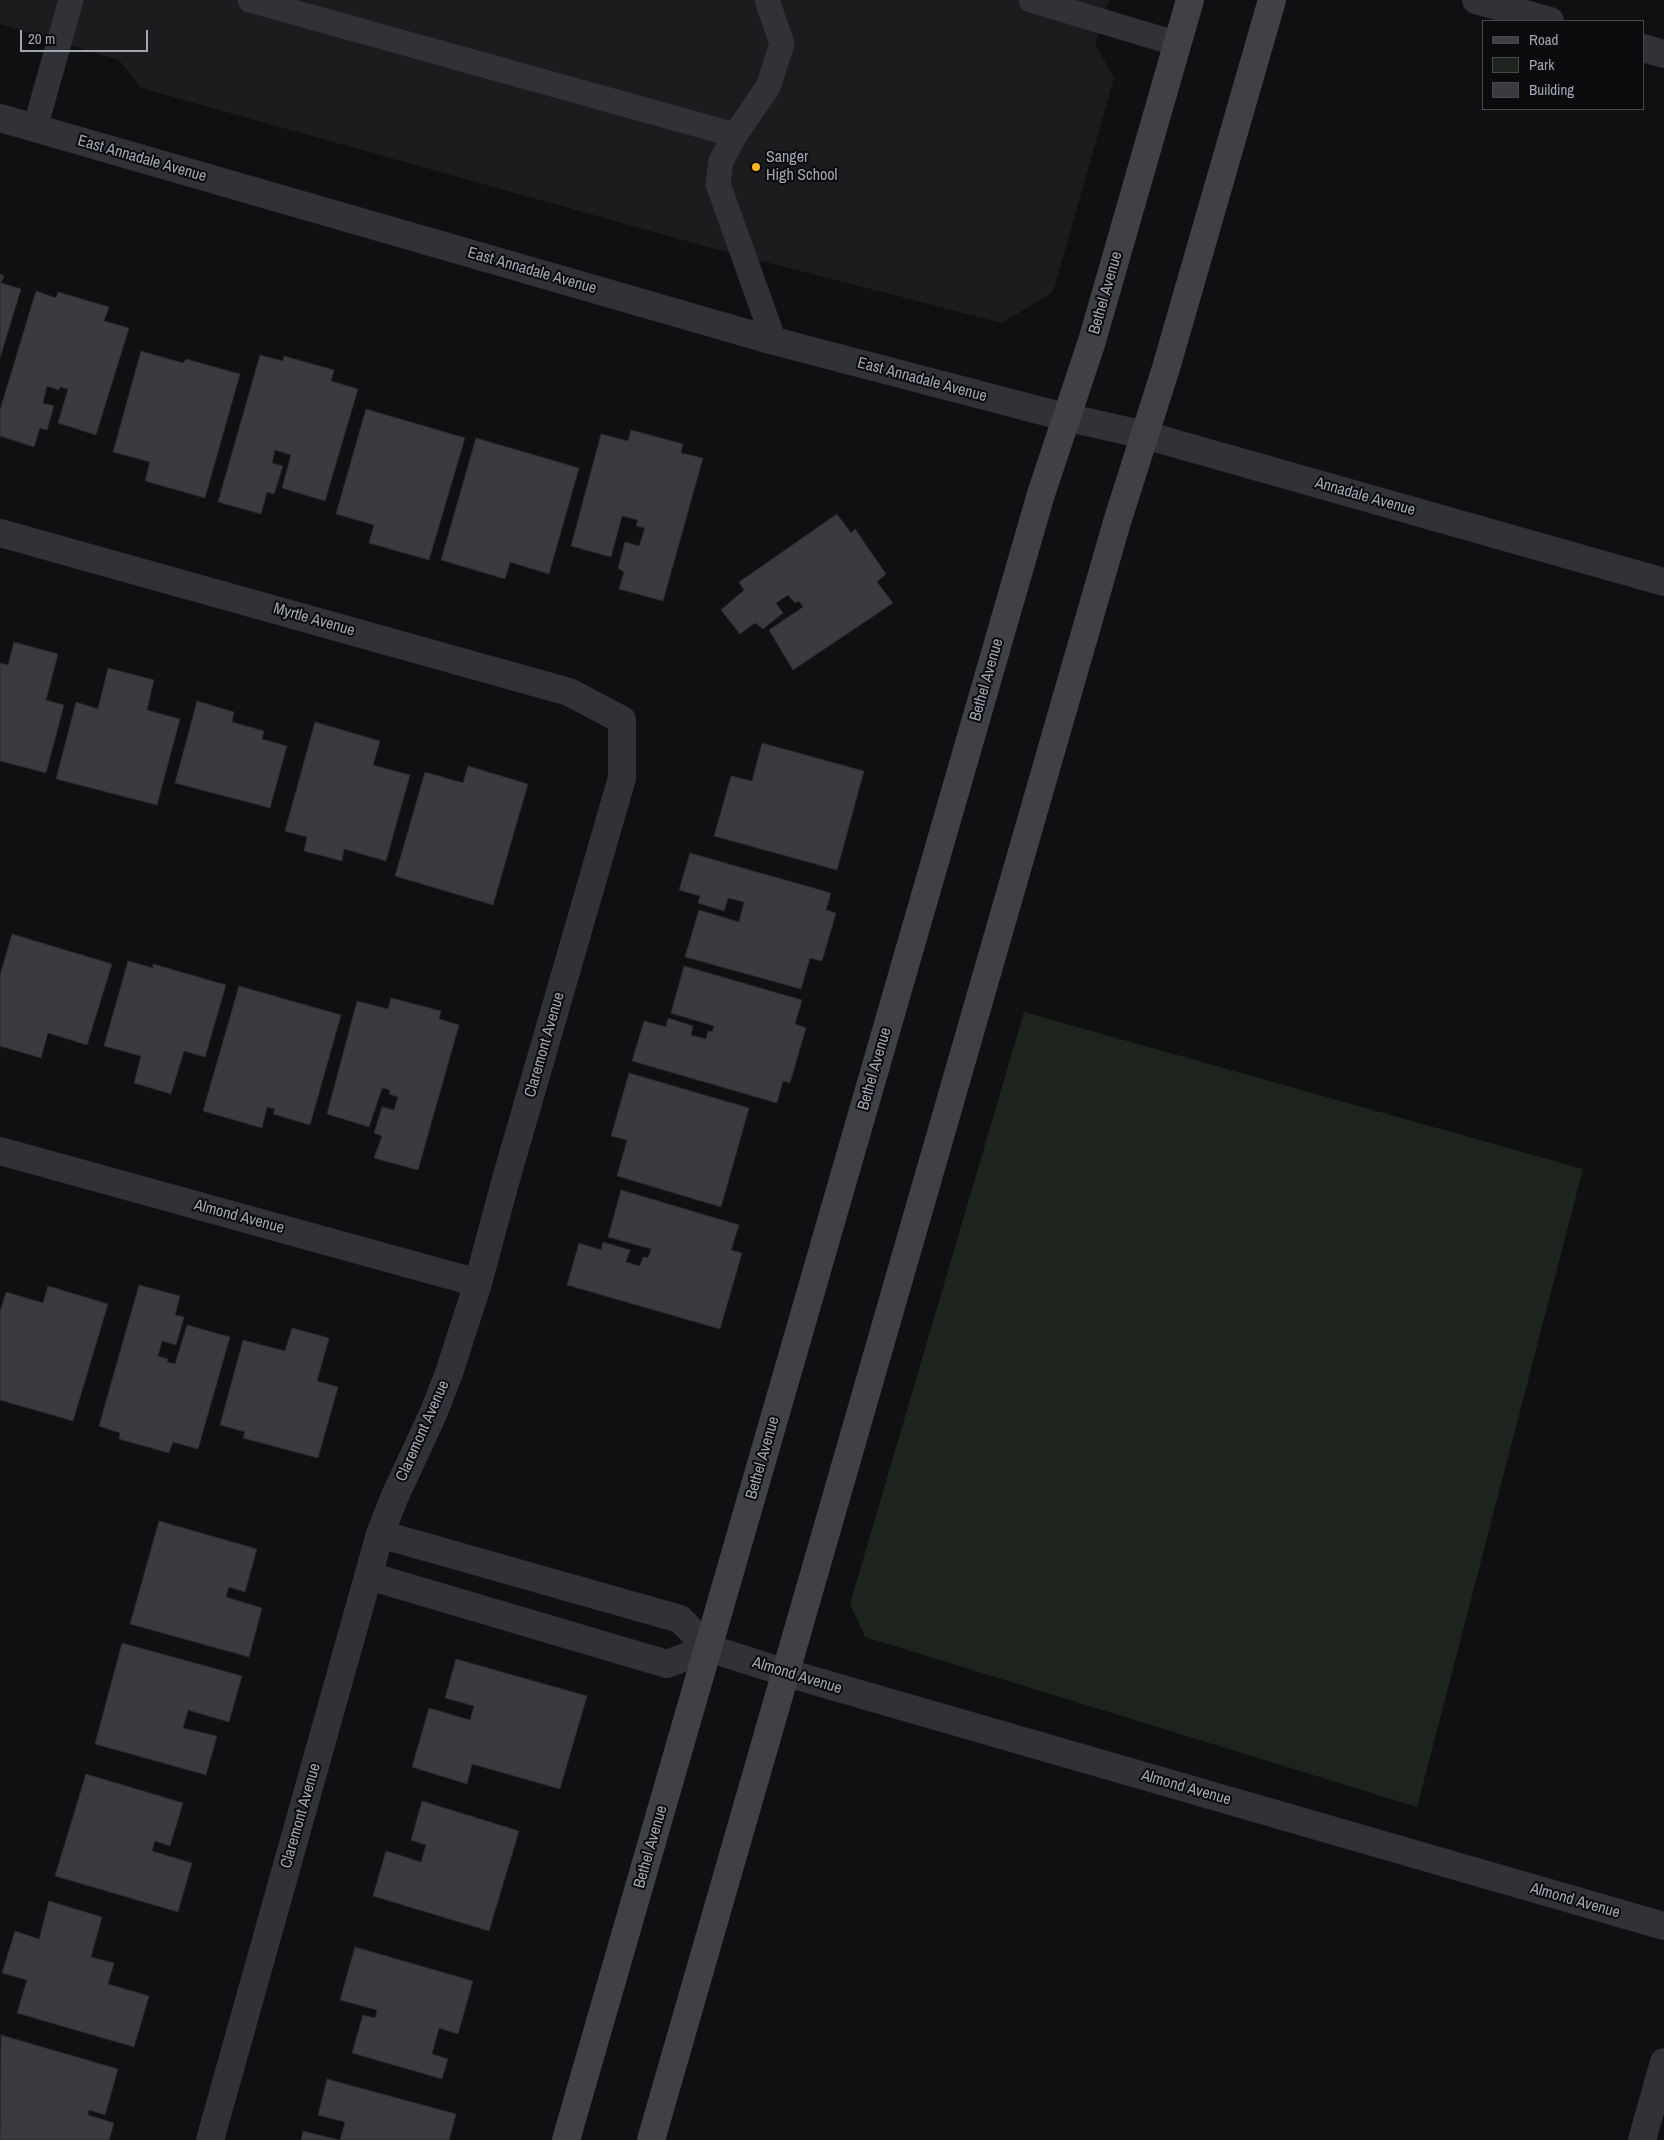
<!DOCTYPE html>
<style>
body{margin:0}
#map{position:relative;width:1664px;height:2140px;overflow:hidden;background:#101012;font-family:"Archivo Narrow",sans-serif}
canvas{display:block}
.legend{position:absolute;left:1482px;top:20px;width:162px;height:90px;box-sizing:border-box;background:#0b0b0d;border:1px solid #47494f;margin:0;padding:6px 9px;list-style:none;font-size:15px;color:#a0a6b3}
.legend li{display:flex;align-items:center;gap:10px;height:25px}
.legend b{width:25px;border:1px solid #47494f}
.scale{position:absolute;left:20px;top:30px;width:128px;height:22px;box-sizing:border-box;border:2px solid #a0a6b3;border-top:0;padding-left:6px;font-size:15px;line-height:18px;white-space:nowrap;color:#a0a6b3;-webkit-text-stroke:4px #0b0b0d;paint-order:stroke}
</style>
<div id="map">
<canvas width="1664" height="2140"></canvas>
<ul class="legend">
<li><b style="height:6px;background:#3f4147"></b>Road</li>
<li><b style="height:14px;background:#1c241d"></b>Park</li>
<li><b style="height:14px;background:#3a3b3f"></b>Building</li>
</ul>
<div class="scale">20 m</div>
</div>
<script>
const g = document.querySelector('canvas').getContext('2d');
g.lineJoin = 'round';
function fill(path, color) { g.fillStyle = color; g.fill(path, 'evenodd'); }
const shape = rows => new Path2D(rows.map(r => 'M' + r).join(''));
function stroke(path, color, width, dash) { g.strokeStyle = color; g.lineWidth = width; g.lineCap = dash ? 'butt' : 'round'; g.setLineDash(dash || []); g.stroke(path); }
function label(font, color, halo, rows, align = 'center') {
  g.font = font + ' "Archivo Narrow",sans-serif'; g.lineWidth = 4; g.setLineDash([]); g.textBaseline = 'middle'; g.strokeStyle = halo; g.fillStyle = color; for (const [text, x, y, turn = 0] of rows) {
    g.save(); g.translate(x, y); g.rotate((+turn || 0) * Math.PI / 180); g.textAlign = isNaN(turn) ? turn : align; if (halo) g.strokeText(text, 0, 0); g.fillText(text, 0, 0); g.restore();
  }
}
const built = shape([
 [0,0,1109,0,1095,44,1114,78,1053,292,1002,323,704,246,141,88,119,60,0,24]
]);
const green = shape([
 [1024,1012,1583,1169,1417,1807,865,1637,850,1604]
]);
const building = shape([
 [0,274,4,276,1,283,21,289,0,358,0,274],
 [36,291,56,298,58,292,109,307,104,321,129,328,96,435,58,423,68,389,60,387,59,390,47,386,43,403,54,406,47,430,40,428,34,447,0,436,0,410,36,291],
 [141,351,183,363,186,359,240,374,205,498,145,481,150,462,113,452,141,351],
 [260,355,283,361,284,356,334,370,331,381,358,389,325,501,282,488,291,455,275,450,272,463,283,466,274,494,267,492,261,514,218,502,260,355],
 [366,409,465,438,429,560,369,543,374,525,336,514,366,409],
 [631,430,683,444,681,453,703,458,663,601,619,589,624,572,618,568,625,542,639,546,645,528,636,526,638,520,622,516,611,557,571,546,601,434,628,441,631,430],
 [476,438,579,468,549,574,510,562,505,579,441,560,476,438],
 [837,514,851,533,855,529,886,574,877,582,893,603,793,670,769,630,803,607,799,601,795,603,788,595,776,603,783,613,763,629,755,623,740,634,721,610,744,590,739,582,837,514],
 [14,642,58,654,46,700,64,705,46,773,0,761,0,663,8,665,14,642],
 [108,668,154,680,147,710,180,719,157,805,56,779,76,702,98,709,108,668],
 [197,701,234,712,232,722,264,731,262,739,287,746,270,808,175,783,197,701],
 [315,722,380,741,373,765,410,775,386,861,344,849,342,861,304,851,307,837,285,831,315,722],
 [762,743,864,771,837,870,714,836,731,776,752,781,762,743],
 [468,766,528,784,493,905,395,876,425,772,463,783,468,766],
 [690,853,831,893,826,910,836,913,822,961,810,958,801,989,685,957,699,910,739,922,744,902,728,898,724,911,698,903,700,896,679,890,690,853],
 [12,934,112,964,87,1045,48,1033,41,1058,0,1046,0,975,12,934],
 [128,961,153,968,153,964,226,985,205,1057,184,1051,171,1094,134,1083,141,1056,104,1046,128,961],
 [684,966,802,1000,795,1024,806,1028,790,1083,783,1081,777,1103,632,1061,644,1021,666,1027,668,1018,693,1026,691,1035,706,1039,708,1031,712,1032,714,1026,671,1013,684,966],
 [239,986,341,1015,310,1125,273,1114,275,1109,267,1107,262,1128,203,1111,239,986],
 [391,998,441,1011,439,1019,459,1025,418,1170,374,1158,382,1136,374,1133,382,1107,394,1110,398,1097,389,1094,390,1090,382,1088,369,1127,327,1114,357,1001,388,1009,391,998],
 [629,1073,749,1108,721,1207,617,1176,627,1140,611,1136,629,1073],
 [621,1190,739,1225,731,1250,742,1253,720,1329,567,1285,579,1243,601,1250,603,1242,630,1250,626,1262,640,1266,643,1257,648,1258,651,1249,608,1237,621,1190],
 [139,1285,180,1296,175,1315,184,1317,176,1345,162,1341,158,1356,168,1359,167,1362,175,1364,187,1325,230,1337,198,1449,173,1442,169,1453,119,1439,120,1433,99,1426,139,1285],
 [48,1286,108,1304,73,1421,0,1400,0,1312,6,1292,43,1303,48,1286],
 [292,1328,329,1338,317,1381,338,1387,318,1458,243,1438,245,1432,220,1425,243,1340,285,1351,292,1328],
 [159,1521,257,1549,245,1592,229,1587,226,1597,262,1608,249,1657,130,1624,159,1521],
 [122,1643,242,1676,229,1722,188,1710,183,1728,217,1736,206,1775,95,1744,122,1643],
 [456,1659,587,1696,560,1789,472,1764,467,1784,412,1767,429,1708,470,1720,474,1706,445,1698,456,1659],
 [86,1774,183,1803,170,1846,155,1841,152,1851,192,1863,178,1912,55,1876,86,1774],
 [422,1801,519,1831,489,1931,373,1896,386,1851,421,1862,426,1845,411,1840,422,1801],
 [49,1901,102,1917,91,1957,114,1963,108,1984,149,1996,134,2047,17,2013,27,1980,2,1973,15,1931,39,1939,49,1901],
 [355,1947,473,1981,458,2034,439,2028,432,2054,448,2059,442,2079,352,2053,363,2015,375,2018,377,2010,340,2000,355,1947],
 [1,2035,118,2069,105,2115,89,2110,88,2115,114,2123,109,2140,0,2140,1,2035],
 [327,2079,456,2114,449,2140,340,2140,345,2122,318,2115,327,2079],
 [303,2131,339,2140,301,2140,303,2131]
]);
const lane = shape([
 [250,0,735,135],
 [767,0,782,44,768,87,735,135,721,161,718,184,774,341],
 [1031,0,1178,44],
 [35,128,71,0]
]);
const street = shape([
 [1476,0,1550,21],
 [1643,48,1664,54],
 [0,118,774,341,1065,417,1145,435,1664,582],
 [0,533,569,692,622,720,622,778,506,1179,478,1283,449,1373,433,1414,395,1496,380,1534,210,2140],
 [0,1151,478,1283],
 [380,1534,680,1619,708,1648,787,1673,1664,1926],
 [369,1576,667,1664,708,1648],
 [1642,2140,1664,2062]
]);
const secondary = shape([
 [566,2140,1041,494,1092,341,1190,0],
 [651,2140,1117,522,1166,368,1272,0]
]);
const markers = [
 [756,167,5,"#fcb31e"]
];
const poiNames = [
 ["Sanger",766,158],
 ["High School",766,176]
];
const streetNames = [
 ["East Annadale Avenue",142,159,16],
 ["East Annadale Avenue",532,271,16],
 ["Bethel Avenue",1106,293,-74],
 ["East Annadale Avenue",922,380,15],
 ["Annadale Avenue",1365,497,16],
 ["Myrtle Avenue",314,620,16],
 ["Bethel Avenue",987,680,-74],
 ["Claremont Avenue",545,1045,-74],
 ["Bethel Avenue",875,1069,-74],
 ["Almond Avenue",239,1217,15],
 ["Claremont Avenue",423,1431,-66],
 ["Bethel Avenue",763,1458,-74],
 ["Almond Avenue",797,1676,17],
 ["Almond Avenue",1186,1788,16],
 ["Claremont Avenue",301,1816,-74],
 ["Bethel Avenue",651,1847,-74],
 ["Almond Avenue",1575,1901,16]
];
fill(built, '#1c1c1f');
fill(green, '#1c241d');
fill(building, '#3a3b3f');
stroke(building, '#2a2a2e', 1);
stroke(lane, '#313237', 25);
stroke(street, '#313237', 28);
stroke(secondary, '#3f4147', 28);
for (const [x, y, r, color] of markers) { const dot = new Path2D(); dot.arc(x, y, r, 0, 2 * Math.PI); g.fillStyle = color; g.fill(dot); stroke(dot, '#0b0b0d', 2); }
label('16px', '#a0a6b3', '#0b0b0d', poiNames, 'left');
label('16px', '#a0a6b3', '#0b0b0d', streetNames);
</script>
